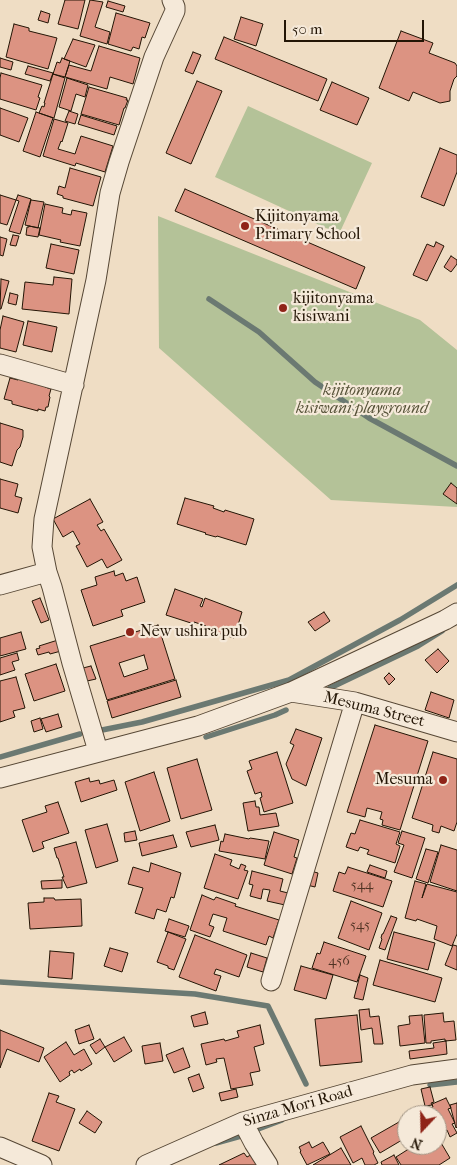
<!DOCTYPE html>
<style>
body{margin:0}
#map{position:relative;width:457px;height:1165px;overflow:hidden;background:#efddc4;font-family:"IM FELL French Canon",serif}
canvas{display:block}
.north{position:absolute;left:397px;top:1105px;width:50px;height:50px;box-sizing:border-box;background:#f5e9d9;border:1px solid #a19484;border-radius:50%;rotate:201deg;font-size:14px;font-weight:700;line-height:20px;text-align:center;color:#231505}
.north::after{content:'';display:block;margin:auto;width:18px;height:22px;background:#8f2418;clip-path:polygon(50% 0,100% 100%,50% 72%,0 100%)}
.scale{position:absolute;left:284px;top:20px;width:140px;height:22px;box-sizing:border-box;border:2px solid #231505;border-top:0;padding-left:6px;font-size:15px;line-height:18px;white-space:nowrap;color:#231505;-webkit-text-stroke:4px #f5e9d9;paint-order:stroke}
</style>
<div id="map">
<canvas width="457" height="1165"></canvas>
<div class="north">N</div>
<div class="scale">50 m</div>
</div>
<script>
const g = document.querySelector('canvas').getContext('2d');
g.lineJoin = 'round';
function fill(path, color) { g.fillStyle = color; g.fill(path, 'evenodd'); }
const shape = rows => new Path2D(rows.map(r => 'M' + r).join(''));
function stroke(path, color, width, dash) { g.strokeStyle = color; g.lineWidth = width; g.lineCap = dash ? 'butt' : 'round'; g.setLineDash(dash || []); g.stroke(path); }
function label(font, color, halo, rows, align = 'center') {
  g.font = font + ' "IM FELL French Canon",serif'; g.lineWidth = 4.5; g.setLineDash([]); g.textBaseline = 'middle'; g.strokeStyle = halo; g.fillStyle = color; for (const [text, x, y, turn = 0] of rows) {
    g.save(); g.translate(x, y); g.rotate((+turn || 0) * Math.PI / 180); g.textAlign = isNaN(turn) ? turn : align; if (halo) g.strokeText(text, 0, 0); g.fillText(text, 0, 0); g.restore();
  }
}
const green = shape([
 [248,106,372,163,339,234,215,177],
 [158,216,420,320,457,350,457,507,331,500,159,348]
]);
const stream = shape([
 [209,299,259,332,315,382,369,418,457,466],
 [330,688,418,646,442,631],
 [102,730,142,722,289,680,400,620,457,585],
 [206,737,275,715,286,710],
 [0,757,80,734],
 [0,982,195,994,268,1006,306,1084],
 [430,1085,457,1082],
 [253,1131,282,1120],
 [216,1143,241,1136]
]);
const building = shape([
 [65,0,85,0,78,29,58,24,65,0],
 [90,0,103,2,95,27,110,32,107,44,80,36,90,0],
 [108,1,125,6,123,12,106,7,108,1],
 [41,11,50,14,48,23,38,20,41,11],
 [116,13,150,23,145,38,142,37,139,49,133,47,131,51,108,44,116,13],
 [241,17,263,24,256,46,234,39,241,17],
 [14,24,29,28,29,31,57,38,48,69,6,57,14,24],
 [401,31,433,43,429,53,455,63,457,66,457,76,454,79,450,91,450,101,440,103,413,92,409,101,379,88,401,31],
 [224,37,327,79,318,101,215,59,224,37],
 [73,39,95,45,86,67,64,59,73,39],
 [99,46,140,58,133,84,110,77,107,89,65,77,69,65,91,71,99,46],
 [193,52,201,55,193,74,185,71,193,52],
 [0,58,13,62,11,70,0,67,0,58],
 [62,58,70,61,65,77,53,74,57,62,60,63,62,58],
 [28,66,53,73,50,81,25,74,28,66],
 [1,73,42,85,38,97,40,98,36,110,0,99,0,78,1,73],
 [53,74,65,78,54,118,39,113,42,106,44,107,45,103,44,103,53,74],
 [67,78,88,85,85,97,76,94,71,111,59,107,67,78],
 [197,81,222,91,191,164,166,153,197,81],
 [332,82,369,98,357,125,320,110,332,82],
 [89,87,127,98,126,100,128,100,125,108,124,108,119,125,81,114,89,87],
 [0,108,28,118,19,142,0,135,0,108],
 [69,111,78,114,75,124,65,121,69,111],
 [36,112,53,118,40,157,23,151,36,112],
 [81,115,117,126,114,135,78,124,81,115],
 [54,119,68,123,62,142,61,141,58,149,75,154,81,136,113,146,105,172,76,163,75,166,43,156,54,119],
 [440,148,457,155,457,172,444,206,421,197,440,148],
 [70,168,101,177,93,206,63,198,63,196,57,194,59,186,65,188,70,168],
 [185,189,365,267,356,289,175,211,185,189],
 [0,195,16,200,7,225,0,223,0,195],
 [18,195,31,199,20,234,9,231,19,201,16,200,18,195],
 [31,200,44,202,38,228,25,225,31,200],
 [45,204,63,208,62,213,71,215,72,210,87,213,80,246,60,242,61,240,39,235,45,204],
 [29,226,40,228,38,237,26,235,27,227,29,227,29,226],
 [13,235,19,236,16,246,10,245,13,235],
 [0,237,7,239,3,256,0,255,0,237],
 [436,242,444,246,427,281,413,275,427,244,434,247,436,242],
 [51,244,79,250,74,274,46,268,51,244],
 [451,256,457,260,457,264,451,272,444,267,451,256],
 [54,277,72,279,69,314,22,309,25,282,53,285,54,277],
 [1,279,9,281,1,309,0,309,1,279],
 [10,293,18,295,16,305,8,303,10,293],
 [3,316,24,322,16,352,0,348,0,330,3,316],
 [28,321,57,327,52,352,23,345,28,321],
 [10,378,18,380,18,378,46,386,45,387,51,389,49,396,50,397,48,407,46,407,45,411,38,409,38,411,12,404,12,401,4,399,10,378],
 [0,423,23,430,23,437,20,447,17,450,12,466,0,462,0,423],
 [0,479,18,484,15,496,22,498,18,513,0,508,0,479],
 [451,483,457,488,457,504,443,494,451,483],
 [185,498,214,506,213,508,224,512,225,510,254,519,246,545,217,536,216,537,205,534,206,533,177,524,185,498],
 [90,499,103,522,97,525,101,531,104,529,122,560,107,568,102,559,87,567,76,546,80,544,73,531,63,537,53,519,90,499],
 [114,571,115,576,123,573,126,581,137,577,145,602,121,610,123,616,93,626,81,590,97,585,95,577,114,571],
 [175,589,203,599,200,606,202,607,205,598,242,612,234,638,205,629,206,626,194,622,194,624,166,615,175,589],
 [40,598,49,620,41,623,32,601,40,598],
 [324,612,330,621,315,631,308,622,324,612],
 [158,625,175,679,107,700,90,646,158,625],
 [144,655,148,669,124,677,119,663,144,655],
 [21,632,26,649,0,656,0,638,21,632],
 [58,640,61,651,50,654,49,652,38,655,36,649,40,648,39,646,58,640],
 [438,649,449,661,437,673,425,660,438,649],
 [17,653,19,660,12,662,15,670,0,675,0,658,17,653],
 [56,664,65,691,34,701,25,674,56,664],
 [91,666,96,679,87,681,83,668,91,666],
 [389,673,395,679,389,685,384,678,389,673],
 [16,677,25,708,13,711,15,717,0,722,0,681,16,677],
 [176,680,181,697,112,718,107,701,176,680],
 [431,692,454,700,449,718,425,710,431,692],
 [58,714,62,727,46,732,41,719,58,714],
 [40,718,43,729,34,732,31,721,40,718],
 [375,725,428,741,400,830,382,825,383,820,380,819,382,812,367,808,365,817,347,812,375,725],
 [296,729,322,738,306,786,292,779,286,764,294,745,290,743,296,729],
 [277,752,293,803,264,812,260,798,262,797,261,792,255,794,247,771,252,769,249,761,277,752],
 [433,752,457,759,457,822,454,831,441,826,439,833,432,831,433,825,412,818,433,752],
 [197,759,212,810,181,819,167,768,197,759],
 [154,772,170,821,140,831,125,782,154,772],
 [89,778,90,782,99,780,100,784,114,780,117,790,81,802,75,782,89,778],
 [255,801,256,807,259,807,260,815,276,813,279,826,248,831,243,803,255,801],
 [58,802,69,833,42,842,44,848,33,852,22,820,47,812,45,806,58,802],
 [360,820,400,832,396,844,400,846,395,863,367,854,369,850,360,847,358,851,346,847,351,833,355,834,360,820],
 [107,824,118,861,96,868,85,830,107,824],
 [215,825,219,840,191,847,186,832,215,825],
 [135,831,137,840,125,842,124,833,135,831],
 [402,831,425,838,412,878,394,872,404,845,398,843,402,831],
 [274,832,299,840,294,857,297,858,292,874,264,865,274,832],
 [225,834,249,839,250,838,269,841,265,859,219,851,221,841,223,842,225,834],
 [173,835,177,847,142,856,139,843,173,835],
 [76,842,87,883,67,888,62,877,64,877,58,858,57,858,54,848,76,842],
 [441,845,457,850,457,891,430,882,441,845],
 [426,849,438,852,428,883,416,879,426,849],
 [215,854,232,860,230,865,239,869,241,864,246,866,244,870,248,871,238,899,204,888,215,854],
 [151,863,181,873,174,898,171,897,166,912,157,909,154,919,135,913,143,888,128,884,133,867,149,872,151,863],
 [370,865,387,871,385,878,367,872,370,865],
 [348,867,392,881,383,907,333,891,339,872,345,874,348,867],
 [307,870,318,873,315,887,303,884,307,870],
 [252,871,283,879,280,891,288,893,285,905,267,901,270,890,263,889,261,899,250,896,253,885,249,884,252,871],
 [62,880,62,888,42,889,41,881,62,880],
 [415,881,426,884,422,898,427,884,457,892,457,934,452,946,434,939,437,926,417,919,416,921,405,918,415,881],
 [202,895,214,900,216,897,236,904,235,906,279,920,273,938,269,936,266,945,223,931,227,918,213,914,209,925,214,927,210,937,190,930,202,895],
 [44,898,54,898,55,900,81,899,82,926,30,929,28,903,44,902,44,898],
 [351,901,382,913,369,950,338,938,351,901],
 [391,916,397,918,385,950,379,948,382,939,381,938,382,934,383,934,391,916],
 [169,919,189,926,185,937,165,931,169,919],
 [168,932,186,939,174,970,168,968,168,966,157,962,168,932],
 [394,932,435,943,428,970,387,959,394,932],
 [195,935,247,955,239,977,216,969,214,974,221,976,216,991,179,977,195,935],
 [324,942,366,956,357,982,312,968,317,953,320,954,324,942],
 [453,945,457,946,457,970,445,965,453,945],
 [110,948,128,953,122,972,104,966,110,948],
 [50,951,74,953,72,979,48,977,50,951],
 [251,953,267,958,263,972,247,967,251,953],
 [380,960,442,978,435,1002,373,985,380,960],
 [301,966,333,975,326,999,294,990,301,966],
 [360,975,368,978,363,1000,354,998,360,975],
 [369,1009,370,1017,379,1016,383,1044,374,1044,372,1028,361,1030,359,1010,369,1009],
 [205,1012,208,1024,194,1027,191,1016,205,1012],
 [443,1013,444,1022,454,1021,456,1040,445,1041,445,1039,431,1041,431,1043,426,1043,424,1015,443,1013],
 [357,1015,362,1062,320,1066,315,1019,357,1015],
 [422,1015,425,1043,400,1046,398,1026,410,1024,409,1016,422,1015],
 [89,1025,94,1039,79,1044,75,1030,89,1025],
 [260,1025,264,1044,254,1047,260,1071,250,1073,253,1085,231,1089,224,1058,216,1059,217,1062,206,1065,201,1044,224,1039,225,1041,239,1037,237,1031,260,1025],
 [0,1030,44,1048,39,1062,7,1049,0,1068,0,1030],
 [124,1037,132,1051,114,1062,105,1047,124,1037],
 [100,1039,105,1047,96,1054,90,1045,100,1039],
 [446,1041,447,1054,410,1059,409,1051,434,1048,433,1043,446,1041],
 [66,1042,74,1055,84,1049,92,1064,81,1071,80,1069,74,1073,72,1070,69,1072,70,1075,60,1082,44,1057,66,1042],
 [160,1043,163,1061,145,1064,142,1046,160,1043],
 [183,1048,190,1067,174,1073,166,1055,183,1048],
 [199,1074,204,1088,193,1092,188,1078,199,1074],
 [430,1087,434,1102,431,1103,432,1105,425,1106,421,1089,430,1087],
 [236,1089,238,1097,221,1101,219,1093,236,1089],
 [49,1093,59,1096,56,1102,75,1109,59,1151,32,1141,49,1093],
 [446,1098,451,1108,448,1109,455,1123,452,1124,457,1133,450,1137,447,1130,437,1134,437,1115,425,1115,423,1111,433,1107,432,1104,446,1098],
 [457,1103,457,1127,456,1128,450,1105,457,1103],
 [87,1111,102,1122,95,1133,79,1123,87,1111],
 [399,1122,405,1132,399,1135,402,1140,380,1153,371,1138,399,1122],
 [361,1126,374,1152,373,1153,378,1163,374,1165,365,1165,362,1158,353,1163,340,1137,361,1126],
 [437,1136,450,1158,439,1165,401,1165,396,1157,415,1145,437,1145,437,1136],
 [309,1142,312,1148,323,1142,330,1154,307,1165,300,1152,301,1151,299,1147,309,1142],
 [341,1148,351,1165,313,1165,341,1148],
 [256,1152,262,1165,219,1165,244,1153,247,1157,256,1152],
 [394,1155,399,1165,382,1165,381,1162,394,1155]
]);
const minor = shape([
 [0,364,74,385],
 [0,585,47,572],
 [291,692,355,702,457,732],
 [98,751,72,663,52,587,47,572,42,547,44,519,96,280,110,193,119,162,154,57,175,11,175,7,172,0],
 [0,778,198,726,291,692,445,620,457,613],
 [271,981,355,702],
 [243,1122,254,1143,268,1165],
 [0,1147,42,1165],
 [146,1165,243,1122,412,1075,457,1069]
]);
const markers = [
 [245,226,5,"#8f2418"],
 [283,308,5,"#8f2418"],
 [130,632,5,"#8f2418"],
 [443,780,5,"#8f2418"]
];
const numberNames = [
 ["544",362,886],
 ["545",360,926],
 ["456",339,962]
];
const poiNames = [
 ["Kijitonyama",255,217],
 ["Primary School",255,235],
 ["kijitonyama",293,299],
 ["kisiwani",293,317],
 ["New ushira pub",140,632],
 ["Mesuma",433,780,"right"]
];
const parkNames = [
 ["kijitonyama",362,391],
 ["kisiwani playground",362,409]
];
const streetNames = [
 ["Mesuma Street",374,710,14],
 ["Sinza Mori Road",298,1107,-16]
];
fill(green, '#b4c298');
stroke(stream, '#6b7972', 5.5);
fill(building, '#dc9382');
stroke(building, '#231505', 1);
stroke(minor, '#564735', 21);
stroke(minor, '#f5e9d9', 19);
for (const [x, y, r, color] of markers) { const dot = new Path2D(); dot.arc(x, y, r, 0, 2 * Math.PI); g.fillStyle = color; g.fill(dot); stroke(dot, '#f5e9d9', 2); }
label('14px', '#513424', null, numberNames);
label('16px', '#231505', '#f5e9d9', poiNames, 'left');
label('italic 16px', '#565238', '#f5e9d9', parkNames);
label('16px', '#231505', '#f5e9d9', streetNames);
</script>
